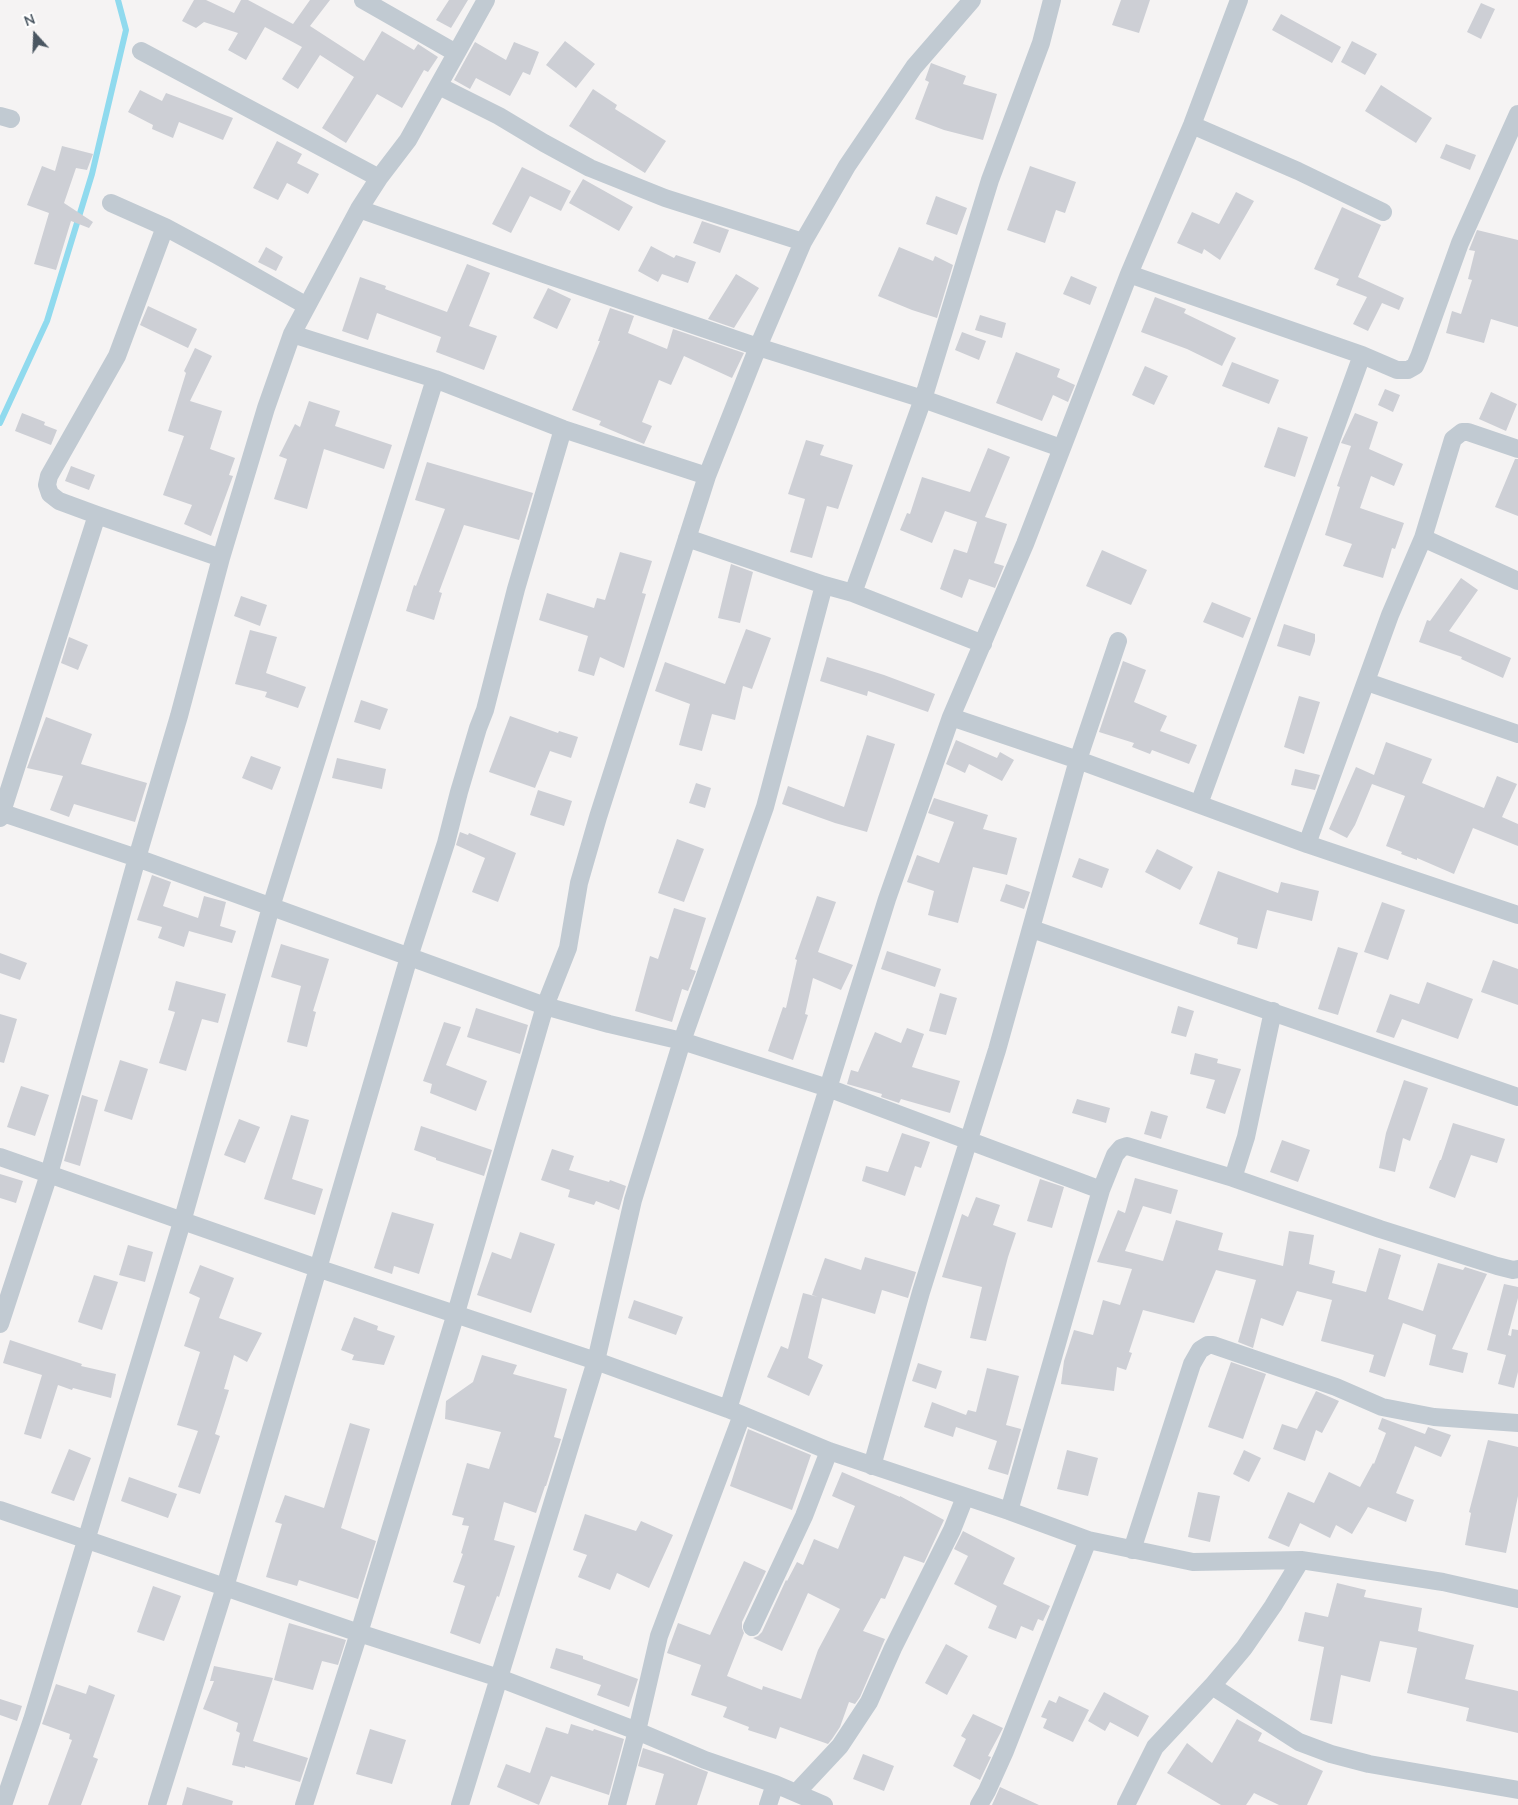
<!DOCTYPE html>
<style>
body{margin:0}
#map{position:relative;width:1518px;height:1805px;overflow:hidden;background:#f5f3f3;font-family:"Nunito Sans",sans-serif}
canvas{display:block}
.north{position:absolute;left:10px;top:10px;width:50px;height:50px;-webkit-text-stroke:4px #fff;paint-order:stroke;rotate:340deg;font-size:14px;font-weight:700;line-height:20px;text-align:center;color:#4a5661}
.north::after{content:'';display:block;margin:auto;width:18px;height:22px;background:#4a5661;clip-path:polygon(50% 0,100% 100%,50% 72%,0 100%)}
</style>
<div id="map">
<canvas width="1518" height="1805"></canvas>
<div class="north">N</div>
</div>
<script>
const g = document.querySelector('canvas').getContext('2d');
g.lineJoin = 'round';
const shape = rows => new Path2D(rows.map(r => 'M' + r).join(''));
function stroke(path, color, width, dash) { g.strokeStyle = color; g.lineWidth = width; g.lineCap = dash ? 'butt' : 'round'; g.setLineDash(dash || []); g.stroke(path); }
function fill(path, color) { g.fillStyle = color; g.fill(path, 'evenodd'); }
const stream = shape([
 [0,423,47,321,92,174,126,30,118,0]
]);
const building = shape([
 [194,0,206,0,234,13,241,0,248,0,293,24,310,0,330,0,310,26,364,61,382,31,414,50,418,44,438,57,428,72,424,70,402,108,377,94,346,143,322,128,354,77,320,55,298,89,282,79,302,47,265,27,246,60,228,50,238,33,204,22,196,28,182,21],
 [449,0,468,0,451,28,436,20],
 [1121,0,1150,0,1139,33,1112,25],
 [1481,3,1495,9,1481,39,1467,32],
 [1281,14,1341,47,1332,63,1272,30],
 [565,41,595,64,576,88,546,65],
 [1352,41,1377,54,1365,75,1341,62],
 [475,42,506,60,514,42,539,52,530,75,523,72,510,96,476,78,470,89,454,80],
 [931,63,966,76,963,84,997,94,983,140,944,130,915,119,929,82,925,80],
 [1381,85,1432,118,1416,143,1365,111],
 [593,89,617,105,615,109,666,141,645,173,569,126],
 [140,90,162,101,166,93,233,118,223,140,179,122,173,138,152,129,153,125,128,112],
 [277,141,302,154,297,163,319,174,308,194,287,183,278,200,253,188],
 [1446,144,1476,155,1470,170,1440,158],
 [62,146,93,154,87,170,76,168,64,203,93,222,89,228,71,221,56,270,34,264,49,213,27,205,42,166,55,171],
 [1030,166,1076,182,1065,213,1056,210,1045,243,1007,230],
 [522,167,571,191,561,211,530,196,511,233,492,224],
 [583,179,633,207,619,231,569,203],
 [1236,192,1254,201,1220,260,1204,249,1202,254,1177,243,1192,212,1219,224],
 [936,196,967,208,957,235,926,224],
 [1342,207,1381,225,1358,277,1404,298,1399,310,1382,303,1368,331,1353,324,1367,297,1336,285,1339,279,1314,269],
 [702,221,729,230,720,253,693,243],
 [1477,230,1518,240,1518,327,1491,319,1484,343,1446,333,1452,311,1461,314,1472,280,1468,279,1475,251,1469,250],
 [651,246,674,258,676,255,696,262,688,283,662,274,658,282,638,271],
 [266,247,283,257,276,271,258,262],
 [899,247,933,261,935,256,953,265,937,318,912,310,878,296],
 [467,264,490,273,469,326,497,336,484,370,436,352,441,337,377,313,368,340,342,331,360,277,386,286,385,289,447,312],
 [736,274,759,288,734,328,708,319],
 [1071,276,1097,287,1090,305,1063,294],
 [548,288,571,299,557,329,533,318],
 [1155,297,1186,309,1184,313,1236,338,1222,366,1187,349,1141,332],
 [148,306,197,329,188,348,140,325],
 [610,308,634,316,628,333,667,349,673,329,744,353,732,378,684,356,671,385,659,380,642,422,652,426,644,444,599,425,601,421,572,410,600,341,598,341],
 [980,315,1006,323,1002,338,975,330],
 [962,332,986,341,979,360,955,350],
 [195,348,212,356,190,401,222,411,210,449,235,458,229,475,233,476,211,536,184,524,192,505,163,495,184,436,168,431,186,373,184,371],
 [1016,352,1060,369,1057,377,1075,385,1068,402,1053,395,1042,421,996,403],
 [1232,362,1279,380,1269,404,1222,386],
 [1145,366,1168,376,1154,405,1132,395],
 [1385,389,1400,395,1393,412,1378,405],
 [1491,392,1517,404,1506,431,1479,419],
 [309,401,340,411,335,426,392,445,384,469,324,449,307,509,274,499,287,459,279,456,295,424,300,427],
 [22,413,45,422,44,425,57,430,51,445,15,431],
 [1355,413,1378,422,1369,449,1403,464,1394,486,1371,476,1360,508,1404,523,1395,549,1392,548,1383,578,1343,566,1352,544,1325,535,1340,487,1337,486,1351,446,1341,443],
 [1278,427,1308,437,1295,477,1264,467],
 [806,440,824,445,820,455,853,465,838,509,827,506,812,558,790,552,805,499,788,494],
 [988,448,1010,457,985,517,1007,524,994,563,1004,566,995,588,969,579,962,598,940,589,954,549,967,553,977,522,945,511,932,543,900,530,907,513,910,514,922,477,970,492],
 [1515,459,1518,459,1518,516,1495,507],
 [427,462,533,493,519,540,464,525,439,592,442,593,434,620,406,611,414,585,416,586,445,509,415,500],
 [71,466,95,475,89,490,65,481],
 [1102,550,1147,570,1131,605,1086,586],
 [620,552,652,561,642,593,646,594,624,668,600,657,594,676,578,671,588,636,539,620,547,593,594,608,597,598,605,600],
 [731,564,753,572,740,623,718,618],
 [1461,578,1478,590,1449,631,1511,658,1503,678,1461,659,1462,657,1419,642,1427,620,1430,621],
 [241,596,267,605,260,626,234,616],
 [1212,602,1251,618,1243,638,1203,622],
 [1284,624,1315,634,1315,641,1310,656,1277,646],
 [746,629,771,638,752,689,743,686,735,720,712,714,702,751,679,745,690,704,655,691,665,662,725,684],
 [250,630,277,637,266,673,306,687,298,708,265,697,267,692,235,684],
 [69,637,88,645,78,670,61,663],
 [827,657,884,675,935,694,928,712,868,691,867,696,820,681],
 [1123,661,1146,670,1134,702,1167,716,1160,731,1197,745,1189,764,1152,750,1150,754,1132,747,1134,743,1099,732],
 [1299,696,1320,702,1304,754,1284,747],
 [361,700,388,709,380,730,354,722],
 [510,716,558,733,559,731,578,737,571,758,550,751,535,788,489,772],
 [46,717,92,734,81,764,147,783,135,822,74,804,69,817,50,810,63,776,27,768],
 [867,735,895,744,867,832,835,823,782,804,788,786,844,807],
 [956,740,997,758,1000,752,1014,760,1002,781,969,764,965,773,946,764],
 [1386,742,1432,759,1422,783,1484,808,1497,776,1517,784,1502,817,1518,824,1518,846,1473,828,1454,874,1417,858,1417,860,1401,854,1402,852,1386,846,1405,796,1372,784,1355,825,1347,838,1329,829,1356,767,1374,775],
 [251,756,281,767,272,790,242,778],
 [337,758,386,769,382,789,332,778],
 [1295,769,1320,775,1315,790,1291,785],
 [696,783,711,788,705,808,689,803],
 [538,790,572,801,564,826,530,815],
 [934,798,988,815,983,829,1017,838,1007,875,973,867,958,923,928,915,934,891,907,882,917,855,939,863,954,822,928,813],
 [460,832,468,835,469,833,516,853,498,902,472,892,485,858,456,845],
 [677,839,704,849,684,902,658,893],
 [1157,849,1193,867,1180,890,1145,872],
 [1079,858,1109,869,1102,888,1072,877],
 [1218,871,1278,893,1281,882,1319,891,1312,921,1267,910,1257,949,1237,944,1238,938,1199,924],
 [152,875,171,882,163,906,198,918,204,896,226,902,220,926,236,931,232,943,189,931,184,947,158,938,162,927,137,920],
 [1006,884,1030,892,1024,909,1000,901],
 [817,896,836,902,818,952,853,965,841,990,813,978,805,1014,808,1015,793,1060,768,1051,783,1007,786,1008,797,960,795,959],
 [1382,902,1405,910,1388,960,1364,952],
 [674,908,706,918,690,969,696,971,688,991,682,989,672,1022,635,1011,650,956,658,959],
 [281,944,329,959,313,1011,316,1012,307,1047,287,1042,301,986,271,977],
 [1338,947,1358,953,1338,1015,1318,1009],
 [887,951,941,969,935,987,881,969],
 [0,953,27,963,20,980,0,973],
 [1493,960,1518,969,1518,1005,1481,992],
 [176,981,226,994,218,1023,202,1019,186,1071,159,1063,175,1012,168,1010],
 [1427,982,1473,999,1458,1039,1402,1019,1394,1038,1376,1032,1390,994,1419,1004],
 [940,993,957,998,946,1035,929,1031],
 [1178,1006,1194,1011,1186,1037,1171,1033],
 [476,1008,528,1025,520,1054,467,1037],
 [0,1014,17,1019,4,1063,0,1062],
 [444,1022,461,1027,446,1065,487,1081,476,1111,430,1093,432,1084,423,1081],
 [907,1028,924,1034,912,1067,960,1081,950,1113,901,1099,899,1103,881,1097,882,1094,847,1084,851,1070,858,1072,875,1032,901,1043],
 [1195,1053,1218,1059,1217,1063,1241,1069,1225,1114,1206,1108,1215,1080,1190,1074],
 [120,1060,148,1069,132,1120,104,1111],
 [1404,1080,1428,1088,1410,1141,1403,1138,1395,1172,1379,1168,1386,1133],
 [21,1086,49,1095,35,1136,7,1127],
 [82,1095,98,1100,80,1166,64,1161],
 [1077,1099,1110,1108,1106,1123,1072,1113],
 [1151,1111,1168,1116,1161,1139,1144,1134],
 [291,1115,309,1120,292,1179,323,1189,315,1215,264,1199],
 [239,1119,260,1127,245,1163,224,1155],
 [1453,1123,1505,1139,1497,1163,1471,1155,1455,1198,1429,1188,1440,1160,1441,1160],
 [421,1126,492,1150,484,1176,436,1160,436,1158,414,1150],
 [902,1133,930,1142,921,1168,915,1166,905,1196,862,1181,866,1166,888,1172],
 [1282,1140,1310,1150,1298,1182,1270,1172],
 [552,1149,574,1156,569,1170,609,1182,610,1180,626,1186,619,1210,596,1201,594,1205,568,1197,570,1190,541,1180],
 [0,1174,23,1181,16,1203,0,1198],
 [1135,1178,1178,1190,1171,1214,1143,1206,1125,1251,1163,1261,1176,1220,1223,1233,1218,1250,1283,1266,1289,1231,1314,1235,1309,1264,1335,1271,1332,1283,1366,1292,1379,1248,1401,1255,1388,1299,1423,1311,1438,1263,1463,1270,1465,1267,1487,1274,1452,1349,1468,1353,1463,1373,1429,1365,1436,1335,1403,1323,1385,1377,1369,1372,1374,1355,1321,1341,1332,1300,1297,1291,1283,1326,1261,1318,1253,1348,1238,1342,1256,1280,1216,1270,1194,1323,1143,1310,1129,1352,1132,1353,1126,1370,1117,1367,1114,1391,1061,1384,1064,1361,1074,1330,1093,1335,1103,1300,1120,1305,1132,1269,1097,1262,1118,1210,1125,1213],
 [1040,1179,1064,1187,1052,1228,1027,1221],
 [976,1197,1000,1205,993,1225,1016,1233,1008,1257,986,1341,970,1338,982,1287,942,1277,962,1214,968,1217],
 [392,1212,434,1224,419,1274,394,1266,392,1274,374,1268],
 [520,1232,555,1244,531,1313,477,1295,492,1252,511,1259],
 [128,1245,153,1252,145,1282,119,1275],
 [865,1257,916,1272,908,1298,882,1290,875,1314,822,1298,808,1358,823,1365,809,1396,767,1377,781,1346,788,1349,803,1293,818,1297,812,1295,825,1258,861,1270],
 [200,1265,234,1278,219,1318,262,1333,247,1362,234,1355,224,1389,229,1390,215,1434,220,1436,200,1494,178,1487,198,1431,177,1425,200,1352,184,1346,200,1298,189,1293],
 [94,1275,118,1282,102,1330,78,1322],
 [1504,1284,1518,1287,1518,1298,1508,1335,1511,1336,1512,1329,1518,1330,1518,1372,1514,1388,1498,1384,1506,1355,1487,1350],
 [634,1300,683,1317,676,1335,628,1318],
 [354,1317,378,1326,377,1330,395,1336,384,1365,352,1360,354,1355,341,1350],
 [10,1340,82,1364,81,1366,116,1374,111,1398,73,1388,72,1390,58,1385,41,1439,24,1434,42,1375,3,1363],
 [482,1355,517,1365,513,1374,567,1389,554,1437,561,1439,546,1486,545,1486,536,1513,504,1502,494,1540,515,1546,499,1597,497,1596,480,1644,450,1633,465,1586,453,1582,463,1554,461,1553,469,1526,462,1525,464,1518,452,1515,467,1463,489,1469,501,1432,445,1419,446,1401,473,1382],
 [1231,1362,1266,1374,1243,1439,1208,1427],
 [918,1363,942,1371,936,1389,912,1381],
 [987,1368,1019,1376,1006,1425,1021,1429,1008,1475,988,1469,997,1441,956,1427,953,1437,924,1427,932,1402,966,1415,968,1410,976,1412],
 [1316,1391,1339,1401,1322,1433,1316,1430,1305,1461,1273,1449,1282,1424,1297,1429],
 [1382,1418,1425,1434,1428,1427,1451,1435,1441,1457,1415,1446,1396,1493,1414,1500,1406,1522,1368,1507,1352,1534,1336,1525,1330,1538,1300,1523,1289,1547,1268,1538,1288,1492,1314,1503,1329,1472,1360,1487,1373,1463,1374,1464,1386,1433,1378,1429],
 [350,1423,370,1429,341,1528,376,1541,358,1599,299,1580,297,1586,266,1577,282,1524,275,1522,285,1495,324,1508],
 [748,1429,811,1455,792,1510,730,1486],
 [1488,1440,1518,1447,1518,1496,1506,1553,1465,1545,1471,1513,1469,1512],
 [69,1449,91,1458,74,1501,51,1493],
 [1067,1450,1098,1458,1088,1496,1057,1489],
 [1244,1450,1261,1458,1249,1482,1233,1474],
 [842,1472,900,1497,900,1496,944,1520,924,1563,904,1556,885,1599,881,1598,863,1631,885,1639,860,1697,855,1704,849,1702,840,1727,832,1739,828,1744,780,1727,776,1739,748,1730,749,1727,723,1717,727,1707,691,1695,701,1665,667,1653,678,1623,710,1635,744,1561,766,1571,742,1622,742,1628,744,1633,727,1676,762,1690,763,1686,801,1699,818,1650,840,1609,808,1593,782,1651,753,1638,758,1636,762,1632,786,1580,787,1581,797,1562,803,1565,814,1539,838,1549,855,1506,832,1496],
 [129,1477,177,1494,168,1518,121,1501],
 [1198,1492,1220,1496,1210,1542,1188,1537],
 [585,1514,636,1531,641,1521,673,1535,649,1588,617,1573,610,1590,578,1577,587,1555,573,1550],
 [963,1531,1015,1558,1003,1584,1050,1606,1043,1621,1038,1619,1033,1631,1021,1626,1016,1639,988,1628,997,1606,954,1584,968,1556,954,1549],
 [1337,1583,1366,1590,1364,1597,1422,1608,1418,1631,1474,1645,1465,1679,1518,1691,1518,1733,1466,1721,1469,1708,1407,1693,1417,1648,1380,1641,1370,1682,1341,1675,1332,1724,1310,1720,1324,1647,1298,1641,1305,1612,1328,1617],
 [153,1586,181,1596,164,1641,137,1632],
 [289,1623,346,1640,338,1665,322,1661,313,1690,274,1680],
 [946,1644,968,1656,947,1695,925,1683],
 [556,1648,583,1656,583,1659,638,1679,629,1707,597,1695,601,1685,550,1668],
 [214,1666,273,1678,253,1741,308,1758,300,1782,245,1766,245,1768,232,1765,240,1733,236,1731,238,1723,203,1709,214,1681,210,1681],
 [56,1684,86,1694,89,1685,115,1695,93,1757,98,1759,81,1805,48,1805,72,1740,69,1739,70,1734,42,1724],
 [1104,1692,1149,1716,1138,1737,1110,1722,1105,1731,1088,1721],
 [1059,1696,1089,1710,1073,1742,1043,1728,1047,1719,1041,1717,1049,1700,1056,1703],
 [0,1699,22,1706,17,1721,0,1715],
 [973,1714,1003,1728,988,1756,991,1757,980,1780,953,1766,966,1739,961,1736],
 [1237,1719,1262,1733,1258,1741,1323,1771,1307,1805,1279,1805,1254,1793,1246,1805,1221,1805,1167,1773,1187,1743,1212,1763],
 [571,1724,593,1731,594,1729,624,1739,609,1795,551,1776,539,1805,497,1787,506,1764,530,1773,546,1727,568,1734],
 [370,1729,406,1740,392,1784,356,1774],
 [643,1748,670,1757,708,1772,697,1805,655,1805,664,1774,638,1766],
 [863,1754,894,1766,884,1791,853,1779],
 [187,1787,233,1801,232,1805,182,1805],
 [1000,1787,1039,1805,992,1805]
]);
const minor = shape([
 [363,0,456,53],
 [141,51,379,178],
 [439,86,499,116,544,143,590,168,665,198,803,242],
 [0,116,11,119],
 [1192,125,1298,171,1383,212],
 [111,203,165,227,217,255,307,306],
 [359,209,544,274,758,347,923,399,1061,448],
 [165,227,117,356,49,476,47,485,50,494,59,501,97,515,221,558],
 [1129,274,1362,355,1397,370,1408,370,1415,366,1419,357,1460,243,1518,114],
 [292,334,435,379,563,429,707,476],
 [687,538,824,585,853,593,983,644],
 [1423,538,1518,581],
 [853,593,923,399,990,180,1041,43,1052,0],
 [1367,682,1518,734],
 [951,717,1078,760,1307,844,1518,915],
 [1199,804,1362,355],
 [0,812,137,858,545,1006,609,1024,682,1041,828,1088,1101,1190,1115,1155,1121,1148,1127,1146,1233,1178,1380,1229,1497,1266,1513,1270,1518,1269],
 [0,818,97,515],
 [1307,844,1390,615,1423,538,1453,439,1462,432,1468,432,1518,449],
 [1032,929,1518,1097],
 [0,1157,317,1268,596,1361,728,1409,829,1451,1009,1511,1088,1540,1193,1562,1301,1560,1443,1582,1518,1599],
 [1233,1178,1246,1137,1273,1011],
 [0,1324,49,1174,137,858,179,716,221,558,266,408,292,334,359,209,379,178,408,140,486,0],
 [728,1409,887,899,951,717,1025,544,1129,274,1192,125,1239,0],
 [872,1466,921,1292,997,1050,1078,760,1118,641],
 [0,1510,359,1633,499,1678,637,1731,705,1760,775,1784,824,1805],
 [1009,1511,1101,1190],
 [1132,1550,1192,1364,1200,1350,1208,1345,1213,1345,1336,1387,1382,1407,1434,1417,1518,1423],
 [752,1627,804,1516,829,1451],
 [1212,1686,1299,1742,1331,1754,1369,1764,1518,1790],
 [796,1793,840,1746,869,1702,893,1648,952,1530,965,1497],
 [3,1805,32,1720,182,1222,271,907,435,379],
 [157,1805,225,1587,409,957,446,843,459,792,478,728,485,710,516,589,563,429],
 [304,1805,359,1633,456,1313,545,1006,568,948,579,883,598,817,707,476,758,347,803,242,847,166,914,67,972,0],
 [460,1805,596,1361,633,1200,682,1041,765,807,824,585],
 [617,1805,637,1731,659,1636,742,1415],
 [768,1805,775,1784],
 [979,1805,987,1791,1005,1751,1088,1540],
 [1126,1805,1155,1747,1212,1686,1244,1648,1273,1606,1301,1560]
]);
stroke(stream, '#90daee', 6);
fill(building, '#cdcfd5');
stroke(minor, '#c1cad2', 18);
</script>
